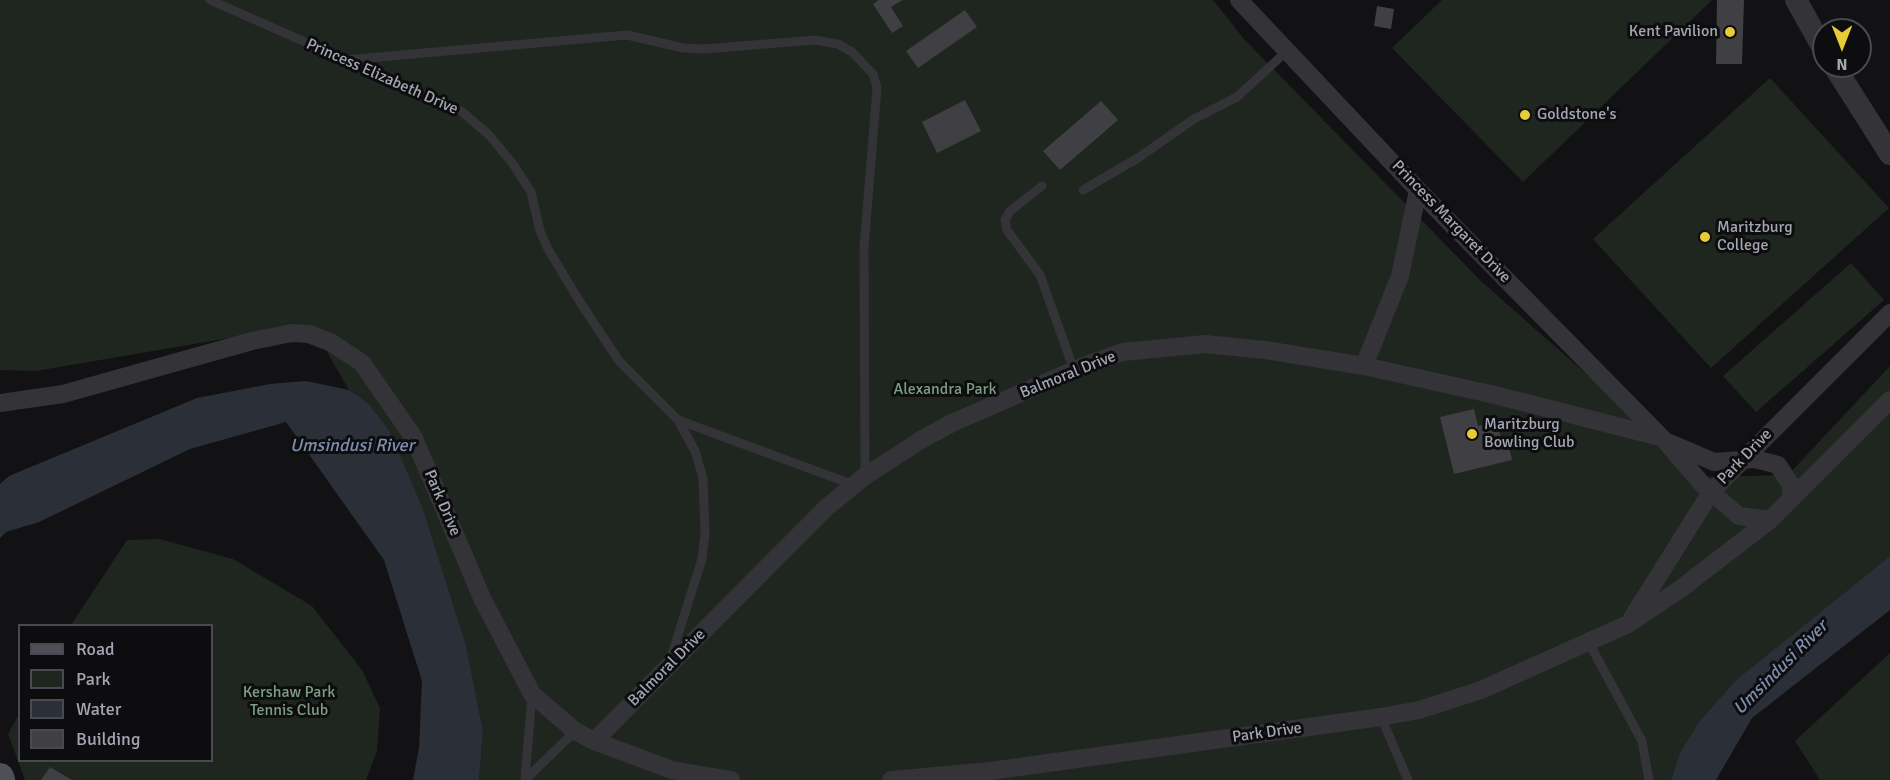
<!DOCTYPE html>
<style>
body{margin:0}
#map{position:relative;width:1890px;height:780px;overflow:hidden;background:#121214;font-family:Signika,sans-serif}
canvas{display:block}
.legend{position:absolute;left:18px;top:624px;width:195px;height:138px;box-sizing:border-box;background:#0d0d0f;border:2px solid #494a51;margin:0;padding:8px 10px;list-style:none;font-size:18px;color:#a4a6b3}
.legend li{display:flex;align-items:center;gap:12px;height:30px}
.legend b{width:30px;border:2px solid #494a51}
.north{position:absolute;left:1812px;top:18px;width:60px;height:60px;box-sizing:border-box;background:#0d0d0f;border:2px solid #494a51;border-radius:50%;rotate:180deg;font-size:16px;font-weight:700;line-height:24px;text-align:center;color:#a4a6b3}
.north::after{content:'';display:block;margin:auto;width:21px;height:27px;background:#e8cc36;clip-path:polygon(50% 0,100% 100%,50% 72%,0 100%)}
</style>
<div id="map">
<canvas width="1890" height="780"></canvas>
<ul class="legend">
<li><b style="height:8px;background:#4f5057"></b>Road</li>
<li><b style="height:16px;background:#1f2620"></b>Park</li>
<li><b style="height:16px;background:#2b3038"></b>Water</li>
<li><b style="height:16px;background:#3f3f44"></b>Building</li>
</ul>
<div class="north">N</div>
</div>
<script>
const g = document.querySelector('canvas').getContext('2d');
g.lineJoin = 'round';
function fill(path, color) { g.fillStyle = color; g.fill(path, 'evenodd'); }
const shape = rows => new Path2D(rows.map(r => 'M' + r).join(''));
function stroke(path, color, width, dash) { g.strokeStyle = color; g.lineWidth = width; g.lineCap = dash ? 'butt' : 'round'; g.setLineDash(dash || []); g.stroke(path); }
function label(font, color, halo, rows, align = 'center') {
  g.font = font + ' Signika,sans-serif'; g.lineWidth = 6; g.setLineDash([]); g.textBaseline = 'middle'; g.strokeStyle = halo; g.fillStyle = color; for (const [text, x, y, turn = 0] of rows) {
    g.save(); g.translate(x, y); g.rotate((+turn || 0) * Math.PI / 180); g.textAlign = isNaN(turn) ? turn : align; if (halo) g.strokeText(text, 0, 0); g.fillText(text, 0, 0); g.restore();
  }
}
const green = shape([
 [0,0,1213,0,1244,39,1482,282,1703,477,1788,475,1890,366,1890,556,1736,680,1698,723,1680,753,1671,780,479,780,483,731,466,645,423,509,368,403,349,390,313,328,305,325,36,371,0,370],
 [1442,0,1712,0,1523,182,1392,48],
 [1770,78,1889,208,1711,368,1593,239],
 [1851,263,1884,300,1756,412,1723,376],
 [159,539,233,559,312,606,362,670,380,708,377,751,366,780,25,780,8,734,19,714,20,760,212,760,212,626,71,625,127,540],
 [1890,653,1890,780,1820,780,1795,741]
]);
const water = shape([
 [306,381,349,390,368,403,389,431,423,509,466,645,483,731,479,780,413,780,419,748,422,681,384,560,286,422,190,449,39,522,6,532,0,538,0,484,9,476,197,398,270,384],
 [1890,556,1890,610,1752,718,1716,780,1671,780,1680,753,1698,723,1736,680]
]);
const building = shape([
 [879,0,903,0,891,7,903,26,892,33,873,4],
 [1717,0,1744,0,1742,64,1716,64],
 [1377,6,1394,9,1391,29,1374,26],
 [965,10,977,27,918,68,906,51],
 [965,100,981,131,937,153,922,122],
 [1101,101,1118,120,1060,170,1043,151],
 [1474,409,1478,426,1497,422,1502,443,1508,442,1512,460,1454,474,1440,417],
 [50,767,72,780,41,780]
]);
const service = shape([
 [210,0,461,111,489,135,513,164,531,192,540,231,548,249,580,302,619,361,678,420,695,451,703,478,705,534,702,559,670,660],
 [345,60,627,35,683,48,704,49,815,40,838,44,852,52,873,74,877,88,864,247,865,476],
 [1042,186,1010,211,1005,220,1007,230,1040,275,1074,370],
 [1083,190,1138,158,1194,119,1237,97,1287,51],
 [678,420,854,485],
 [1589,643,1642,741,1649,780],
 [1381,717,1408,780],
 [525,780,532,694],
 [525,780,575,731]
]);
const minor = shape([
 [1239,0,1418,190,1666,442,1703,485,1739,516,1770,520],
 [1364,366,1400,276,1418,190],
 [0,403,63,394,252,341,292,333,309,334,332,343,362,363,414,438,482,598,532,694,575,731,594,741,672,770,731,780],
 [1670,443,1714,462,1755,459,1778,465,1791,485,1791,499],
 [1632,618,1711,492,1890,313],
 [594,741,827,507,865,476,921,440,952,423,1081,367,1123,352,1205,344,1265,350,1364,366,1495,395,1660,437],
 [891,780,990,771,1381,717,1419,710,1481,690,1628,624,1679,590,1770,520,1890,400]
]);
const tertiary = shape([
 [1796,0,1824,50],
 [1834,66,1890,154]
]);
const primary = shape([
 [0,777,1,780]
]);
const markers = [
 [1730,32,6,"#e8cc36"],
 [1525,115,6,"#e8cc36"],
 [1705,237,6,"#e8cc36"],
 [1472,434,6,"#e8cc36"]
];
const poiNames = [
 ["Kent Pavilion",1718,32,"right"],
 ["Goldstone's",1537,115],
 ["Maritzburg",1717,228],
 ["College",1717,246],
 ["Maritzburg",1484,425],
 ["Bowling Club",1484,443]
];
const streetNames = [
 ["Princess Elizabeth Drive",382,77,24],
 ["Princess Margaret Drive",1451,222,46],
 ["Balmoral Drive",1068,375,-22],
 ["Park Drive",1745,457,-46],
 ["Park Drive",442,503,67],
 ["Balmoral Drive",667,668,-45],
 ["Park Drive",1267,733,-8]
];
const parkNames = [
 ["Alexandra Park",945,390],
 ["Kershaw Park",289,693],
 ["Tennis Club",289,711]
];
const waterNames = [
 ["Umsindusi River",352,446],
 ["Umsindusi River",1781,668,-45]
];
fill(green, '#1f2620');
fill(water, '#2b3038');
fill(building, '#3f3f44');
stroke(service, '#333338', 9);
stroke(minor, '#333338', 18);
stroke(tertiary, '#333338', 22);
stroke(primary, '#4f5057', 28);
for (const [x, y, r, color] of markers) { const dot = new Path2D(); dot.arc(x, y, r, 0, 2 * Math.PI); g.fillStyle = color; g.fill(dot); stroke(dot, '#0d0d0f', 2); }
label('16px', '#a4a6b3', '#0d0d0f', poiNames, 'left');
label('16px', '#a4a6b3', '#0d0d0f', streetNames);
label('16px', '#7c9e84', '#0d0d0f', parkNames);
label('italic 18px', '#7c8ead', '#0d0d0f', waterNames);
</script>
